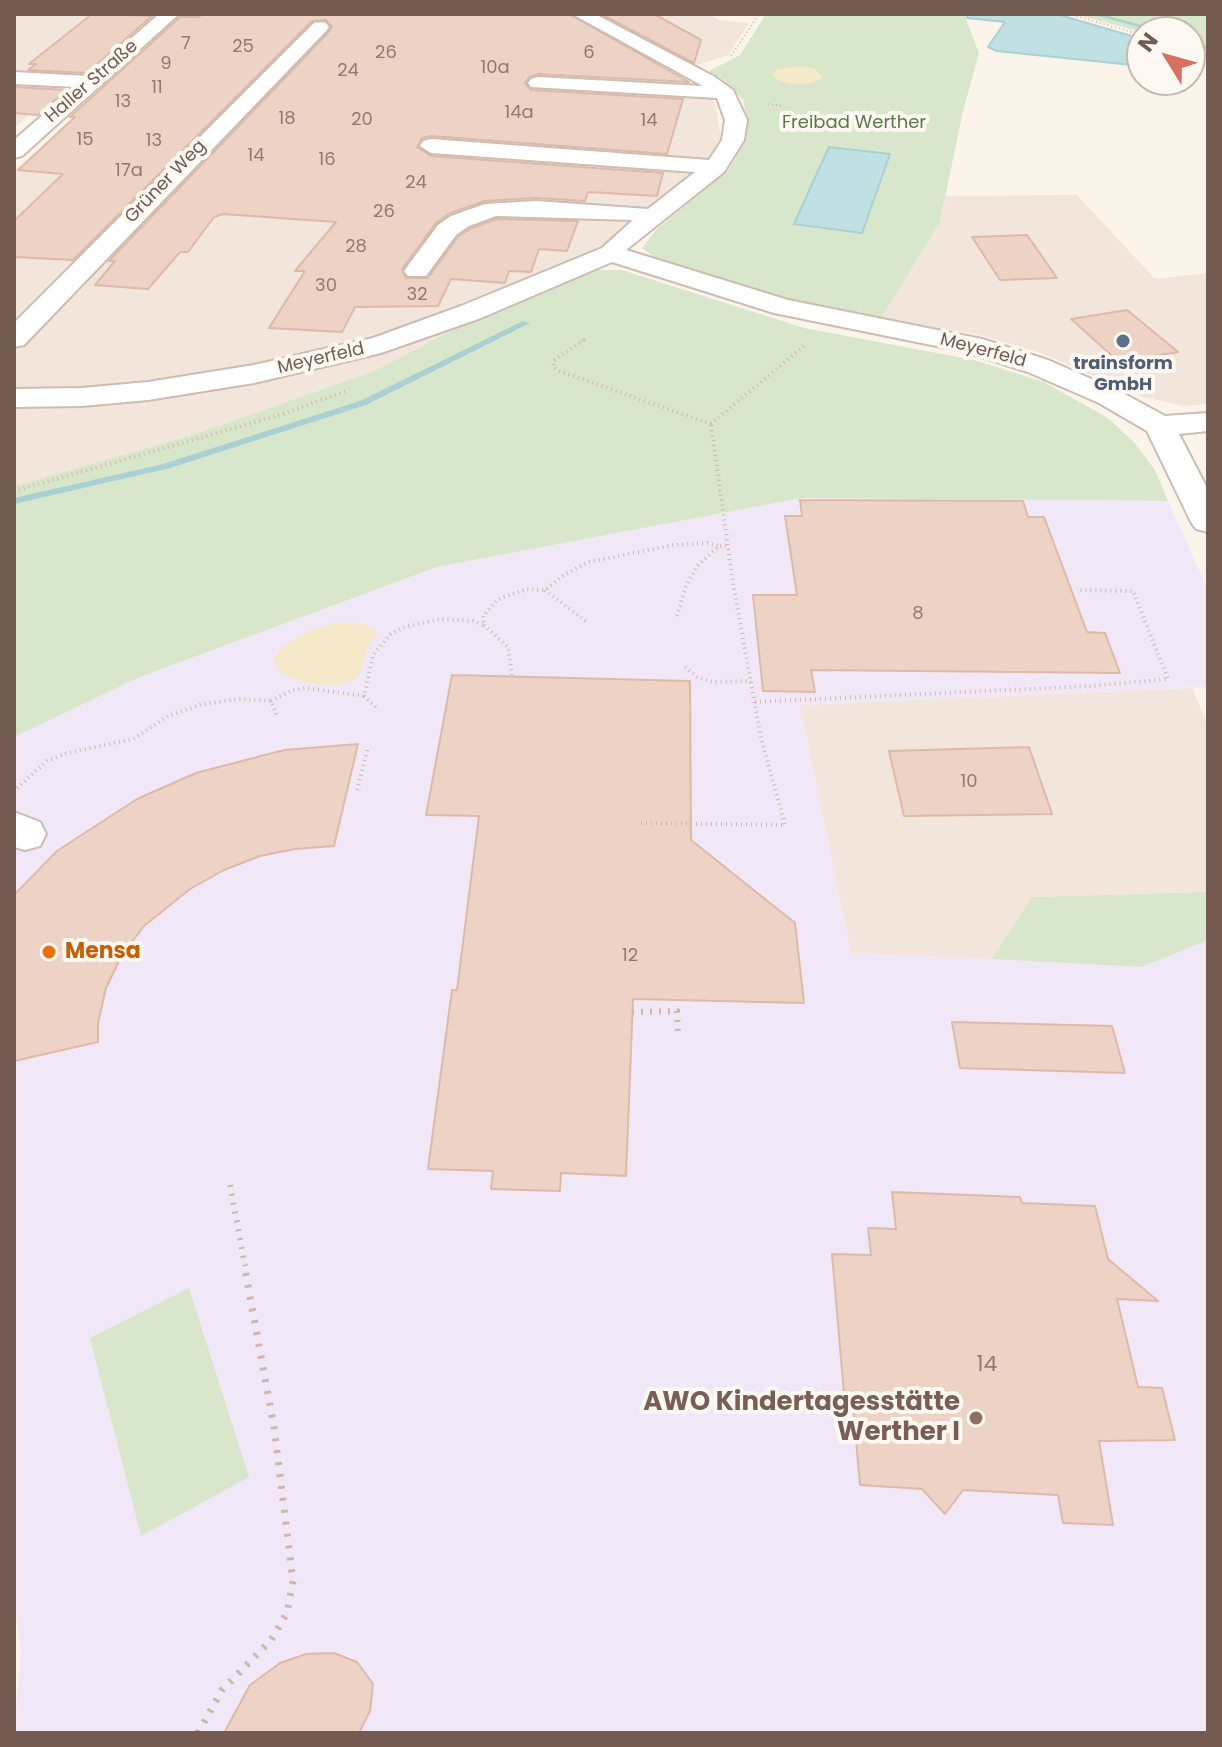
<!DOCTYPE html>
<meta charset="utf-8">
<style>
body{margin:0}
#map{position:relative;width:1222px;height:1747px;overflow:hidden;background:#fbf4eb;font-family:Poppins,sans-serif}
canvas{display:block}
.frame{position:absolute;inset:0;border:16px solid #735b51;pointer-events:none}
.north{position:absolute;left:1126px;top:16px;width:80px;height:80px;box-sizing:border-box;background:#fdf8f2;border:2px solid #c6b9b2;border-radius:50%;rotate:307deg;font-size:22px;font-weight:700;line-height:32px;text-align:center;color:#735b51}
.north::after{content:'';display:block;margin:auto;width:28px;height:36px;background:#d6715f;clip-path:polygon(50% 0,100% 100%,50% 72%,0 100%)}
</style>
<div id="map">
<canvas width="1222" height="1747"></canvas>
<div class="frame"></div>
<div class="north">N</div>
</div>
<script>
const g = document.querySelector('canvas').getContext('2d');
g.lineJoin = 'round';
function fill(path, color) { g.fillStyle = color; g.fill(path, 'evenodd'); }
const shape = rows => new Path2D(rows.map(r => 'M' + r).join(''));
function stroke(path, color, width, dash) { g.strokeStyle = color; g.lineWidth = width; g.lineCap = dash ? 'butt' : 'round'; g.setLineDash(dash || []); g.stroke(path); }
function label(font, color, halo, rows, align = 'center') {
  g.font = font + ' Poppins,sans-serif'; g.lineWidth = 8; g.setLineDash([]); g.textBaseline = 'middle'; g.strokeStyle = halo; g.fillStyle = color; for (const [text, x, y, turn = 0] of rows) {
    g.save(); g.translate(x, y); g.rotate((+turn || 0) * Math.PI / 180); g.textAlign = isNaN(turn) ? turn : align; if (halo) g.strokeText(text, 0, 0); g.fillText(text, 0, 0); g.restore();
  }
}
const residential = shape([
 [14,14,149,14,14,128],
 [190,14,569,14,713,95,721,136,707,162,668,197,590,255,379,340,143,387,14,392,14,172],
 [590,14,710,14,718,20,749,23,728,55,688,68],
 [1077,195,1155,279,1208,273,1208,404,1184,406,1140,396,1041,353,976,334,881,319,940,222,946,196],
 [482,315,374,371,195,434,14,486,14,405,77,403],
 [1192,688,1208,726,1206,892,1032,897,992,959,851,953,800,705]
]);
const education = shape([
 [802,498,1168,501,1208,590,1208,687,800,705,851,953,992,959,1032,897,1206,892,1208,1733,14,1733,21,1650,14,1602,14,737,140,677,437,567]
]);
const green = shape([
 [766,14,964,14,979,53,963,111,940,222,881,319,782,299,654,257,642,248,655,231,729,169,746,140,748,122,743,100,725,81,709,71,740,55],
 [1074,14,1208,14,1208,53,1190,47,1190,32,1142,32],
 [583,270,622,270,804,328,974,360,1044,382,1108,418,1134,442,1155,470,1168,501,802,498,437,567,140,677,14,737,14,486,195,434,374,371,482,315],
 [1206,892,1208,940,1142,967,992,959,1032,897],
 [189,1288,249,1477,141,1536,90,1338]
]);
const sand = shape([
 [800,66,815,69,823,78,809,84,792,84,778,80,772,75,777,69],
 [333,623,362,623,378,633,367,648,361,672,355,680,336,686,305,682,287,676,279,670,273,660,281,648,310,630]
]);
const water = shape([
 [967,14,1056,14,1142,39,1142,66,997,51,988,47,1005,22,967,18,967,14],
 [829,147,890,154,862,233,794,224,829,147]
]);
const stream = shape([
 [1091,14,1101,14,1167,32,1157,32,1091,14],
 [1190,39,1208,47,1208,51,1190,43,1190,39],
 [523,321,530,323,366,405,170,468,14,504,14,498,163,464,360,401,523,321]
]);
const building = shape([
 [92,14,152,16,87,73,28,70,36,64,29,64,92,14],
 [203,14,569,14,689,82,538,74,529,77,525,83,531,90,683,99,667,154,431,136,422,138,417,147,431,156,663,173,657,196,588,192,585,201,536,198,485,201,450,213,436,223,402,269,406,278,428,278,458,237,470,229,496,219,578,221,567,251,539,249,531,272,509,271,505,283,451,279,438,306,355,307,342,332,269,328,305,271,295,271,336,222,223,214,214,217,188,252,180,252,148,289,95,285,115,261,109,261,328,33,332,27,326,20,312,21,73,260,14,257,14,221,63,174,18,170,75,117,70,117,180,17,199,17,203,14],
 [601,14,654,14,701,40,694,63,601,14],
 [14,87,67,90,38,115,14,113,14,87],
 [1027,235,1057,278,1000,280,972,237,1027,235],
 [1127,310,1178,352,1119,362,1071,319,1127,310],
 [800,500,1023,501,1028,517,1044,517,1087,632,1105,633,1120,673,811,670,815,692,763,691,753,595,797,595,785,516,802,516,800,500],
 [452,675,690,681,691,840,795,923,804,1003,633,999,626,1176,561,1173,560,1191,491,1189,493,1171,428,1169,452,990,457,990,479,816,426,815,452,675],
 [358,744,334,846,295,849,260,856,224,870,190,889,144,926,122,955,106,988,98,1023,98,1042,14,1061,14,895,57,851,137,799,196,773,284,750,358,744],
 [1029,747,1052,814,904,816,889,751,1029,747],
 [952,1022,1112,1026,1125,1073,960,1068,952,1022],
 [892,1192,1020,1197,1022,1203,1095,1206,1108,1259,1158,1301,1117,1299,1138,1387,1162,1388,1175,1440,1099,1441,1113,1525,1063,1523,1058,1495,963,1490,945,1514,922,1489,860,1485,852,1395,844,1394,832,1254,871,1255,868,1228,896,1229,892,1192],
 [334,1653,357,1662,373,1684,370,1711,359,1733,224,1733,250,1685,280,1663,306,1654,334,1653]
]);
const pathFar4 = shape([
 [1069,14,1142,35],
 [1190,50,1208,57],
 [731,56,759,14],
 [768,104,783,106]
]);
const pathFar3 = shape([
 [581,342,586,338]
]);
const pathFar2 = shape([
 [584,340,554,360,553,366,559,371,711,424],
 [711,424,805,345],
 [14,491,283,414,349,390],
 [545,590,588,623],
 [677,616,686,586,697,566,719,546,729,545],
 [484,625,508,647,512,675],
 [685,667,697,677,713,682,751,681],
 [364,696,378,709],
 [271,701,293,690,306,688,364,696,373,655,391,634,405,627,440,619,473,621,484,625,483,616,498,599,527,589,545,590,564,575,589,562,673,545,708,543,719,546],
 [755,702,1091,686,1168,679,1133,591,1078,590],
 [17,788,47,761,67,753,133,739,168,716,202,704,241,699,271,701,277,716],
 [357,790,368,747],
 [641,823,785,825,761,738,733,583,711,424]
]);
const pathFar1 = shape([
 [632,1012,677,1011,678,1036],
 [230,1185,245,1266]
]);
const path = shape([
 [198,1733,222,1690,271,1640,287,1613,293,1581,274,1427,244,1264]
]);
const minor = shape([
 [159,14,179,14,22,156,14,158,14,140,75,87,14,84,14,72,88,76,159,14],
 [572,14,595,14,715,77,733,90,747,120,744,140,724,172,626,250,788,300,982,339,1048,360,1119,391,1165,416,1208,413,1208,431,1179,434,1208,490,1208,532,1196,529,1191,522,1147,431,1099,403,1028,372,966,352,774,313,612,262,481,318,381,353,254,383,148,400,82,406,14,407,14,389,82,388,148,382,254,365,373,338,461,306,602,248,633,220,496,216,469,226,456,235,426,276,408,276,404,271,438,225,451,216,485,204,536,201,648,209,695,172,431,153,420,146,423,141,431,139,709,160,722,140,725,120,717,98,531,87,528,83,531,79,538,77,703,86,572,14],
 [320,22,326,23,329,27,326,31,24,345,14,347,14,323,314,23,320,22],
 [14,812,40,822,46,834,40,846,25,850,14,847,14,812]
]);
const markers = [
 [1123,341,8,"#5c6f8a"],
 [49,952,8,"#e8710a"],
 [976,1418,8,"#8d6e63"]
];
const numberNames = [
 ["7",186,44],
 ["25",243,47],
 ["26",386,53],
 ["6",589,53],
 ["9",166,64],
 ["10a",495,68],
 ["24",348,71],
 ["11",157,88],
 ["13",123,102],
 ["14a",519,113],
 ["18",287,119],
 ["20",362,120],
 ["14",649,121],
 ["15",85,140],
 ["13",154,141],
 ["14",256,156],
 ["16",327,160],
 ["17a",129,171],
 ["24",416,183],
 ["26",384,212],
 ["28",356,247],
 ["30",326,286],
 ["32",417,295],
 ["8",918,614],
 ["10",969,782],
 ["12",630,956]
];
const farStreetnames = [
 ["Haller Straße",92,82,-41],
 ["Grüner Weg",166,182,-46],
 ["Meyerfeld",983,351,15],
 ["Meyerfeld",321,359,-13]
];
const farParknames = [
 ["Freibad Werther",854,123]
];
const farServicenames = [
 ["trainsform",1123,364],
 ["GmbH",1123,385]
];
const foodNames = [
 ["Mensa",65,952]
];
const nearNumbernames = [
 ["14",987,1365]
];
const nearEducationnames = [
 ["AWO Kindertagesstätte",960,1403],
 ["Werther I",960,1433]
];
fill(residential, '#f2e5db');
fill(education, '#f1e8f7');
fill(green, '#d8e7cb');
fill(sand, '#f6e9ca');
fill(water, '#c1e0e3');
stroke(water, '#a9d0d3', 2);
fill(stream, '#a9d0d3');
fill(building, '#edd3c6');
stroke(building, '#deb9a8', 2);
stroke(minor, '#ccbcb2', 4);
stroke(pathFar4, '#d2b6a9', 2, [1, 3]);
stroke(pathFar3, '#d2b6a9', 3, [1, 3]);
stroke(pathFar2, '#d2b6a9', 4, [1, 4]);
stroke(pathFar1, '#d2b6a9', 6, [2, 7]);
stroke(path, '#d2b6a9', 7, [3, 9]);
fill(minor, '#fff');
for (const [x, y, r, color] of markers) { const dot = new Path2D(); dot.arc(x, y, r, 0, 2 * Math.PI); g.fillStyle = color; g.fill(dot); stroke(dot, '#fdf8f2', 3); }
label('18px', '#92796e', null, numberNames);
label('18px', '#735b51', '#fdf8f2', farStreetnames);
label('18px', '#5b784a', '#fdf8f2', farParknames);
label('bold 18px', '#4e5e75', '#fdf8f2', farServicenames);
label('bold 22px', '#c56008', '#fdf8f2', foodNames, 'left');
label('22px', '#92796e', null, nearNumbernames);
label('bold 26px', '#785e54', '#fdf8f2', nearEducationnames, 'right');
</script>
